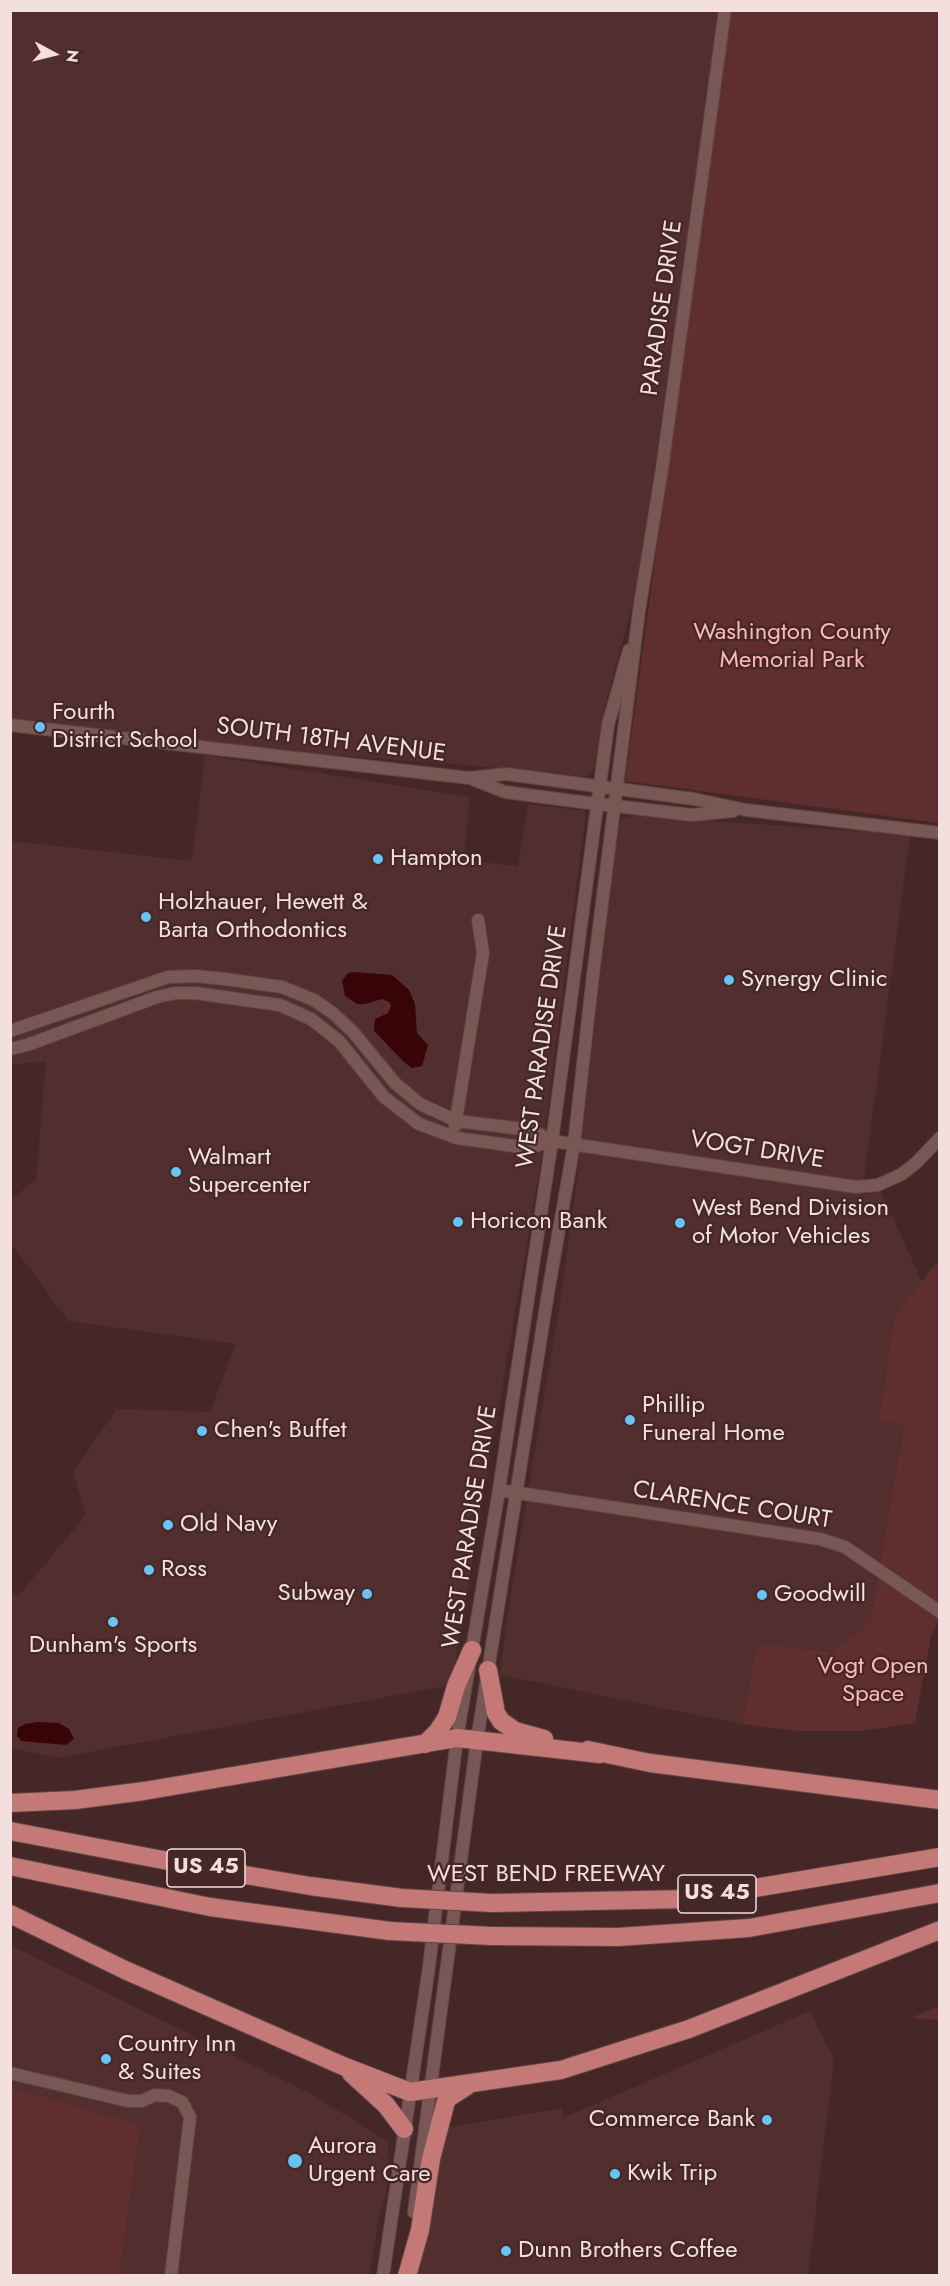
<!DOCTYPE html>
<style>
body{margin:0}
#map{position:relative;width:950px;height:2286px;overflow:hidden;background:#442726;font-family:Jost,sans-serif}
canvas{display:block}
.frame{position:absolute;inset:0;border:12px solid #f3e0de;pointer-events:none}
.north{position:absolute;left:24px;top:24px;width:60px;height:60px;-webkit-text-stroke:4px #442726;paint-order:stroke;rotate:97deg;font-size:16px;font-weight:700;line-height:24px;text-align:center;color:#f3e0de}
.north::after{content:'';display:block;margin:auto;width:21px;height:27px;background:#f3e0de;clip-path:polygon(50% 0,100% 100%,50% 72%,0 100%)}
</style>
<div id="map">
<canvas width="950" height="2286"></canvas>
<div class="frame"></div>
<div class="north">N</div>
</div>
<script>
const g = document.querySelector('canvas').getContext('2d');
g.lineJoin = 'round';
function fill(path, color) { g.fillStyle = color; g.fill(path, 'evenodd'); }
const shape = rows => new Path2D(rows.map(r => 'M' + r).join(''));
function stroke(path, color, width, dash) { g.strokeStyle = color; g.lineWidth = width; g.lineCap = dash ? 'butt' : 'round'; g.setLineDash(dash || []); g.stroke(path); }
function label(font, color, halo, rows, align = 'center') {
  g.font = font + ' Jost,sans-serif'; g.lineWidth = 4.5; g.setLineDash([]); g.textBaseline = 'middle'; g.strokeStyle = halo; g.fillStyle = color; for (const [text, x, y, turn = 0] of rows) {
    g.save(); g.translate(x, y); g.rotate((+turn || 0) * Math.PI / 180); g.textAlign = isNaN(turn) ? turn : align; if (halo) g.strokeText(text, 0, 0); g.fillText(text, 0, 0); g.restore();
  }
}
const built = shape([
 [11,11,720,11,639,580,605,706,596,765,591,773,587,776,579,776,467,765,275,751,11,720],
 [205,755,470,797,464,859,518,867,528,804,586,811,540,1168,451,1685,57,1758,11,1748,11,1594,19,1595,86,1515,73,1472,117,1409,210,1412,236,1344,68,1321,11,1243,11,1199,36,1180,46,1061,11,1065,11,841,192,861],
 [637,816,877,832,910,836,862,1194,881,1192,922,1282,894,1316,879,1421,904,1425,870,1622,833,1652,757,1643,742,1724,500,1675,507,1617,560,1303,575,1194,617,829,620,822,627,817],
 [10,1945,315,2096,388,2142,389,2172,386,2192,378,2222,370,2275,119,2275,141,2125,11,2087],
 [810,2011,834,2060,808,2275,417,2276,445,2128,562,2108,563,2118]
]);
const green = shape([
 [725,11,939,11,939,823,625,781,725,48],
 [939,1260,939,1619,931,1636,915,1723,862,1731,795,1731,742,1724,757,1643,832,1652,870,1622,904,1425,879,1421,894,1316],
 [939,2006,939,2020,911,2018],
 [11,2087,141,2125,119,2275,11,2275]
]);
const water = shape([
 [355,972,392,975,409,990,415,1004,417,1033,428,1045,422,1066,412,1068,405,1063,374,1031,375,1019,388,1013,391,1006,389,1002,382,999,365,1004,357,1004,345,996,342,981,348,973],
 [37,1722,59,1723,69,1729,74,1739,66,1745,21,1741,17,1736,18,1728,25,1724]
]);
const minor = shape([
 [10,725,469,778,506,774,694,799,746,810,940,833],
 [472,779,505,792,581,802,692,815,733,811],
 [10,1031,168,977,195,976,225,979,282,987,314,1000,334,1014,353,1032,395,1083,420,1104,457,1121,531,1130,552,1141,856,1187,878,1185,902,1174,916,1163,940,1138],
 [10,1049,27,1045,157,997,176,993,195,993,280,1005,311,1019,339,1041,384,1097,419,1124,457,1138,528,1148,552,1141],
 [455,1126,483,953,478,920],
 [499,1490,820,1539,845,1547,940,1612],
 [10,2073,128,2101,142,2101,155,2095,169,2096,182,2102,190,2117,171,2276],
 [414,2212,477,1740,548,1293,574,1144,593,975,639,611,662,469,725,10],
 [383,2276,428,1974,457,1738,499,1490,552,1141,608,725,629,650]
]);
const highway = shape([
 [488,1670,496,1713,501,1721,515,1731,544,1739],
 [425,1744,438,1731,447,1717,456,1686,472,1650],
 [588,1750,650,1763,940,1800],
 [10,1803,75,1800,144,1791,457,1738,600,1754],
 [10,1831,216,1870,310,1886,402,1898],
 [10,1866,210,1907,390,1931],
 [492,1903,689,1899,940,1857],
 [10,1914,125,1970,343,2066,410,2092,561,2070,689,2029,940,1930],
 [492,1936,618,1937,749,1928,940,1893],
 [351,2073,386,2105,404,2129],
 [407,2276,420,2230,431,2159,445,2105,447,2099,467,2086]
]);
const highwayBridge = shape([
 [402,1898,492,1903],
 [390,1931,492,1936]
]);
const markers = [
 [40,727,6,"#69c3f1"],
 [378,859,6,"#69c3f1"],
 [146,917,6,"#69c3f1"],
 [729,980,6,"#69c3f1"],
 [176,1172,6,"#69c3f1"],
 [458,1222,6,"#69c3f1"],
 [680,1223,6,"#69c3f1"],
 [630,1420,6,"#69c3f1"],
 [202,1431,6,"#69c3f1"],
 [168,1525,6,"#69c3f1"],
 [149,1570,6,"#69c3f1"],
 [367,1594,6,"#69c3f1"],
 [762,1595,6,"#69c3f1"],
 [113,1622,6,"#69c3f1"],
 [106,2059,6,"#69c3f1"],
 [767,2120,6,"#69c3f1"],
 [295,2161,8,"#69c3f1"],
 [615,2174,6,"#69c3f1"],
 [506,2251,6,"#69c3f1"]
];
const shields = [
 [206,1868,78],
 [717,1894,78]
];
const shieldNames = [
 ["US 45",206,1868],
 ["US 45",717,1894]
];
const streetNames = [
 ["PARADISE DRIVE",663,308,-82],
 ["SOUTH 18TH AVENUE",331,741,7],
 ["WEST PARADISE DRIVE",543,1047,-82],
 ["VOGT DRIVE",757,1151,9],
 ["CLARENCE COURT",732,1506,9],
 ["WEST PARADISE DRIVE",471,1527,-81],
 ["WEST BEND FREEWAY",546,1875]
];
const parkNames = [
 ["Washington County",792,633],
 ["Memorial Park",792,661],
 ["Vogt Open",873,1667],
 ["Space",873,1695]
];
const poiNames = [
 ["Fourth",52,713],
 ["District School",52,741],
 ["Hampton",390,859],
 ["Holzhauer, Hewett &",158,903],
 ["Barta Orthodontics",158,931],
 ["Synergy Clinic",741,980],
 ["Walmart",188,1158],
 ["Supercenter",188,1186],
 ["West Bend Division",692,1209],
 ["of Motor Vehicles",692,1237],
 ["Horicon Bank",470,1222],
 ["Phillip",642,1406],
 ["Funeral Home",642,1434],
 ["Chen's Buffet",214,1431],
 ["Old Navy",180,1525],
 ["Ross",161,1570],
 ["Subway",355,1594,"right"],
 ["Goodwill",774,1595],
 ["Dunham's Sports",113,1646,"center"],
 ["Country Inn",118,2045],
 ["& Suites",118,2073],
 ["Commerce Bank",755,2120,"right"],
 ["Aurora",308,2147],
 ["Urgent Care",308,2175],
 ["Kwik Trip",627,2174],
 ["Dunn Brothers Coffee",518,2251]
];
fill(built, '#522f2e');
fill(green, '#5e2f2e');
fill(water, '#390408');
stroke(minor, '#5e4545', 14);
stroke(highway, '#5e4545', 20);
stroke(minor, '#785755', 12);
stroke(highway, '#c47976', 18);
stroke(highwayBridge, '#5e4545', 20, []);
stroke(highwayBridge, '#c47976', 18);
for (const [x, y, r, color] of markers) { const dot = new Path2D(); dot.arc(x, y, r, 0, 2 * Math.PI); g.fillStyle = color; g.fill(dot); stroke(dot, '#442726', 2); }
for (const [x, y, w] of shields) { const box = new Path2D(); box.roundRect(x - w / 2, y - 19, w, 38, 4.5); g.fillStyle = '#442726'; g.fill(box); stroke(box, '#f3e0de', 1.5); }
label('bold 22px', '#f3e0de', null, shieldNames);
label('24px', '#f3e0de', '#442726', streetNames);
label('24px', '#fcb9b5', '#442726', parkNames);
label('24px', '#f3e0de', '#442726', poiNames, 'left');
</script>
